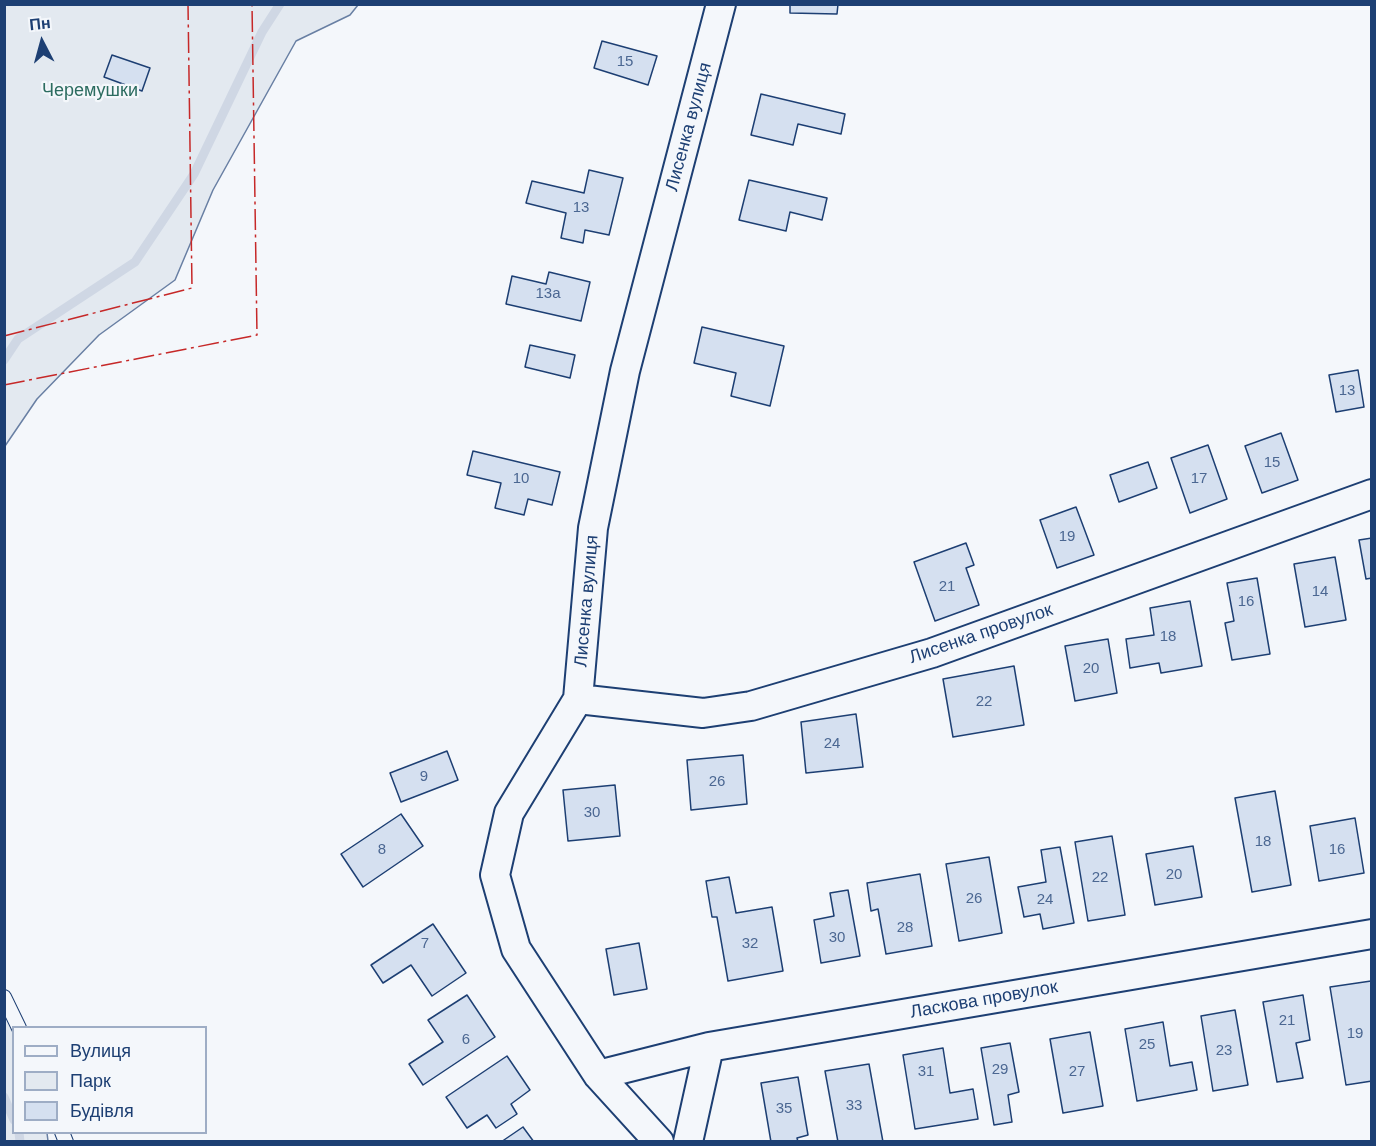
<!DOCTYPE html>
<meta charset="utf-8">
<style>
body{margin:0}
#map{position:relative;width:1376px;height:1146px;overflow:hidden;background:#f4f7fb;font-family:Arial,sans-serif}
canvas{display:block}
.frame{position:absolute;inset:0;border:6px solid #1d3f73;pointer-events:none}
.legend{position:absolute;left:12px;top:1026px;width:195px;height:108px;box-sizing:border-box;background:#f4f7fb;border:2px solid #9eadc5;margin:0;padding:8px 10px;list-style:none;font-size:18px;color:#1d3f73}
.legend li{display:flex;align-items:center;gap:12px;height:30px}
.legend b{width:30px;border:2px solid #9eadc5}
.north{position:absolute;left:12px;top:12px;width:60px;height:60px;-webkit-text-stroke:4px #f4f7fb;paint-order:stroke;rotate:354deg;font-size:16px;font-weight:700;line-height:24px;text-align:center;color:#1d3f73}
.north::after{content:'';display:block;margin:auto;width:21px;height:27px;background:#1d3f73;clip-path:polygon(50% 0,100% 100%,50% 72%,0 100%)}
</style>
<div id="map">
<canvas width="1376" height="1146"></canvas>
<div class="frame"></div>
<ul class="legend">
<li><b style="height:8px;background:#f4f7fb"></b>Вулиця</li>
<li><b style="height:16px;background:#e3e9f0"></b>Парк</li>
<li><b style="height:16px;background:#d5e0f0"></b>Будівля</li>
</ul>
<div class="north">Пн</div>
</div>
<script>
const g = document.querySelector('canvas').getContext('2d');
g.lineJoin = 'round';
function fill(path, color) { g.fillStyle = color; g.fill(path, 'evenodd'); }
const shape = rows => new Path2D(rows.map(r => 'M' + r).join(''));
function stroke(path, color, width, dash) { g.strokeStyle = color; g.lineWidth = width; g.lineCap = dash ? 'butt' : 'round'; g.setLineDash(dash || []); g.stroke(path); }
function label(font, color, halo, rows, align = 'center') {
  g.font = font + ' Arial,sans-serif'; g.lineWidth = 4.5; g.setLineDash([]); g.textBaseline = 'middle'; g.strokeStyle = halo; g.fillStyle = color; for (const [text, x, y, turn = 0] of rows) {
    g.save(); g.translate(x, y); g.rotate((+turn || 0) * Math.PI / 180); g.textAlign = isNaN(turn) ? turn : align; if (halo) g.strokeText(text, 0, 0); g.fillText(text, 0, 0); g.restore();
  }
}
const green = shape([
 [5,5,358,5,350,15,296,41,213,190,175,280,99,335,37,399,5,446,5,5],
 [4,1001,14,1028,14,1132,47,1133,48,1141,5,1141,4,1001]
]);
const stream = shape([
 [4,360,18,339,135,262,194,174,262,32,280,4],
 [4,1097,14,1120],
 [19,1132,20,1142]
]);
const building = shape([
 [790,4,838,4,837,14,790,13,790,4],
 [602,41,657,56,648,85,594,68,602,41],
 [112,55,150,68,142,91,104,77,112,55],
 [761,94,845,114,841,134,798,124,793,145,751,135,761,94],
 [589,170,623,178,609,235,585,230,583,243,561,238,566,213,526,203,532,181,584,193,589,170],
 [749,180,827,198,822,220,790,212,786,231,739,220,749,180],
 [549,272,590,282,581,321,506,304,512,276,546,284,549,272],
 [702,327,784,346,770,406,731,396,736,373,694,363,702,327],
 [530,345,575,355,570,378,525,367,530,345],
 [1358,370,1364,407,1336,412,1329,375,1358,370],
 [1281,433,1298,480,1262,493,1245,446,1281,433],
 [1208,445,1227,499,1190,513,1171,458,1208,445],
 [473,451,560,472,552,505,528,499,524,515,495,508,501,483,467,475,473,451],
 [1148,462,1157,488,1119,502,1110,475,1148,462],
 [1076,507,1094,555,1057,568,1040,520,1076,507],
 [1372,538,1372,578,1366,579,1359,540,1372,538],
 [966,543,974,565,966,568,979,605,935,621,914,562,966,543],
 [1335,557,1346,620,1305,627,1294,564,1335,557],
 [1257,578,1270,654,1232,660,1225,623,1234,621,1227,583,1257,578],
 [1190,601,1202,666,1161,673,1159,663,1130,668,1126,639,1154,635,1150,608,1190,601],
 [1108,639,1117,693,1075,701,1065,646,1108,639],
 [1014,666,1024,725,953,737,943,679,1014,666],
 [856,714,863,767,806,773,801,722,856,714],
 [447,751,458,780,401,802,390,773,447,751],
 [743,755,747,804,691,810,687,760,743,755],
 [615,785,620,836,568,841,563,790,615,785],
 [1275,791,1291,885,1252,892,1235,798,1275,791],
 [401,814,423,846,363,887,341,854,401,814],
 [1355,818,1364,873,1319,881,1310,826,1355,818],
 [1112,836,1125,915,1088,921,1075,842,1112,836],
 [1193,846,1202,897,1155,905,1146,854,1193,846],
 [1060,847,1074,923,1043,929,1040,914,1024,917,1018,887,1046,882,1041,850,1060,847],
 [989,857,1002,933,959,941,946,864,989,857],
 [920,874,932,946,886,954,878,909,871,911,867,883,920,874],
 [729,877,736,913,772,907,783,971,728,981,717,917,712,917,706,881,729,877],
 [848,890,860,956,821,963,814,920,834,916,830,893,848,890],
 [433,924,466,973,432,996,411,965,383,983,371,965,433,924],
 [639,943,647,989,614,995,606,949,639,943],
 [1371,981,1372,1081,1346,1085,1330,987,1371,981],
 [467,995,495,1037,423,1085,409,1064,443,1042,428,1020,467,995],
 [1303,995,1310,1040,1296,1043,1303,1078,1277,1082,1263,1002,1303,995],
 [1235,1010,1248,1085,1213,1091,1201,1016,1235,1010],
 [1163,1022,1170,1066,1192,1062,1197,1090,1137,1101,1125,1029,1163,1022],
 [1090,1032,1103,1106,1063,1113,1050,1039,1090,1032],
 [1010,1043,1019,1092,1008,1095,1012,1122,994,1125,981,1048,1010,1043],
 [943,1048,950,1093,973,1089,978,1119,915,1129,903,1055,943,1048],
 [507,1056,530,1090,511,1104,517,1114,496,1128,487,1115,467,1128,446,1097,507,1056],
 [869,1064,883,1142,838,1142,825,1071,869,1064],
 [798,1077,808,1135,797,1138,798,1142,771,1142,761,1083,798,1077],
 [523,1127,534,1142,501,1142,523,1127]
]);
const lane = shape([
 [4,997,19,1028],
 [62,1132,66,1142]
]);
const street = shape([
 [578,699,703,713,751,706,932,653,1372,494],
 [598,1075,709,1047,1372,934],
 [659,1142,598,1075,516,949,495,875,509,813,578,699,593,528,625,371,721,4],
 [688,1142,709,1047]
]);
const power = shape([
 [4,336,192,288,188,4],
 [4,385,257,335,252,4]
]);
const numberNames = [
 ["15",625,62],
 ["13",581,208],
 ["13а",548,294],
 ["13",1347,391],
 ["15",1272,463],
 ["10",521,479],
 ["17",1199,479],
 ["19",1067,537],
 ["21",947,587],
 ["14",1320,592],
 ["16",1246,602],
 ["18",1168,637],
 ["20",1091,669],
 ["22",984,702],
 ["24",832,744],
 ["9",424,777],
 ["26",717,782],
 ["30",592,813],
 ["18",1263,842],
 ["8",382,850],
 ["16",1337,850],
 ["20",1174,875],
 ["22",1100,878],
 ["26",974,899],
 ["24",1045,900],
 ["28",905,928],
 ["30",837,938],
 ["7",425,944],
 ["32",750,944],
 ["21",1287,1021],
 ["19",1355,1034],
 ["6",466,1040],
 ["25",1147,1045],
 ["23",1224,1051],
 ["29",1000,1070],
 ["31",926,1072],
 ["27",1077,1072],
 ["33",854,1106],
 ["35",784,1109]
];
const parkNames = [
 ["Черемушки",90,91]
];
const streetNames = [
 ["Лисенка вулиця",689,127,-75],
 ["Лисенка вулиця",587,601,-85],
 ["Лисенка провулок",981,634,-19],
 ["Ласкова провулок",984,1000,-10]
];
fill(green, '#e3e9f0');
stroke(green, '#687fa3', 1.5);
stroke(stream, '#cfd7e4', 9);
fill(building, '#d5e0f0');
stroke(building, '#1d3f73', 1.5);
stroke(lane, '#1d3f73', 16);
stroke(street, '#1d3f73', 32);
stroke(lane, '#f4f7fb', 14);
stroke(street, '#f4f7fb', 28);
stroke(power, '#c62828', 1.5, [21, 4.5, 3, 4.5]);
label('15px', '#4b6792', null, numberNames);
label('18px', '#2c6c60', '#f4f7fb', parkNames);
label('18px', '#1d3f73', '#f4f7fb', streetNames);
</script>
